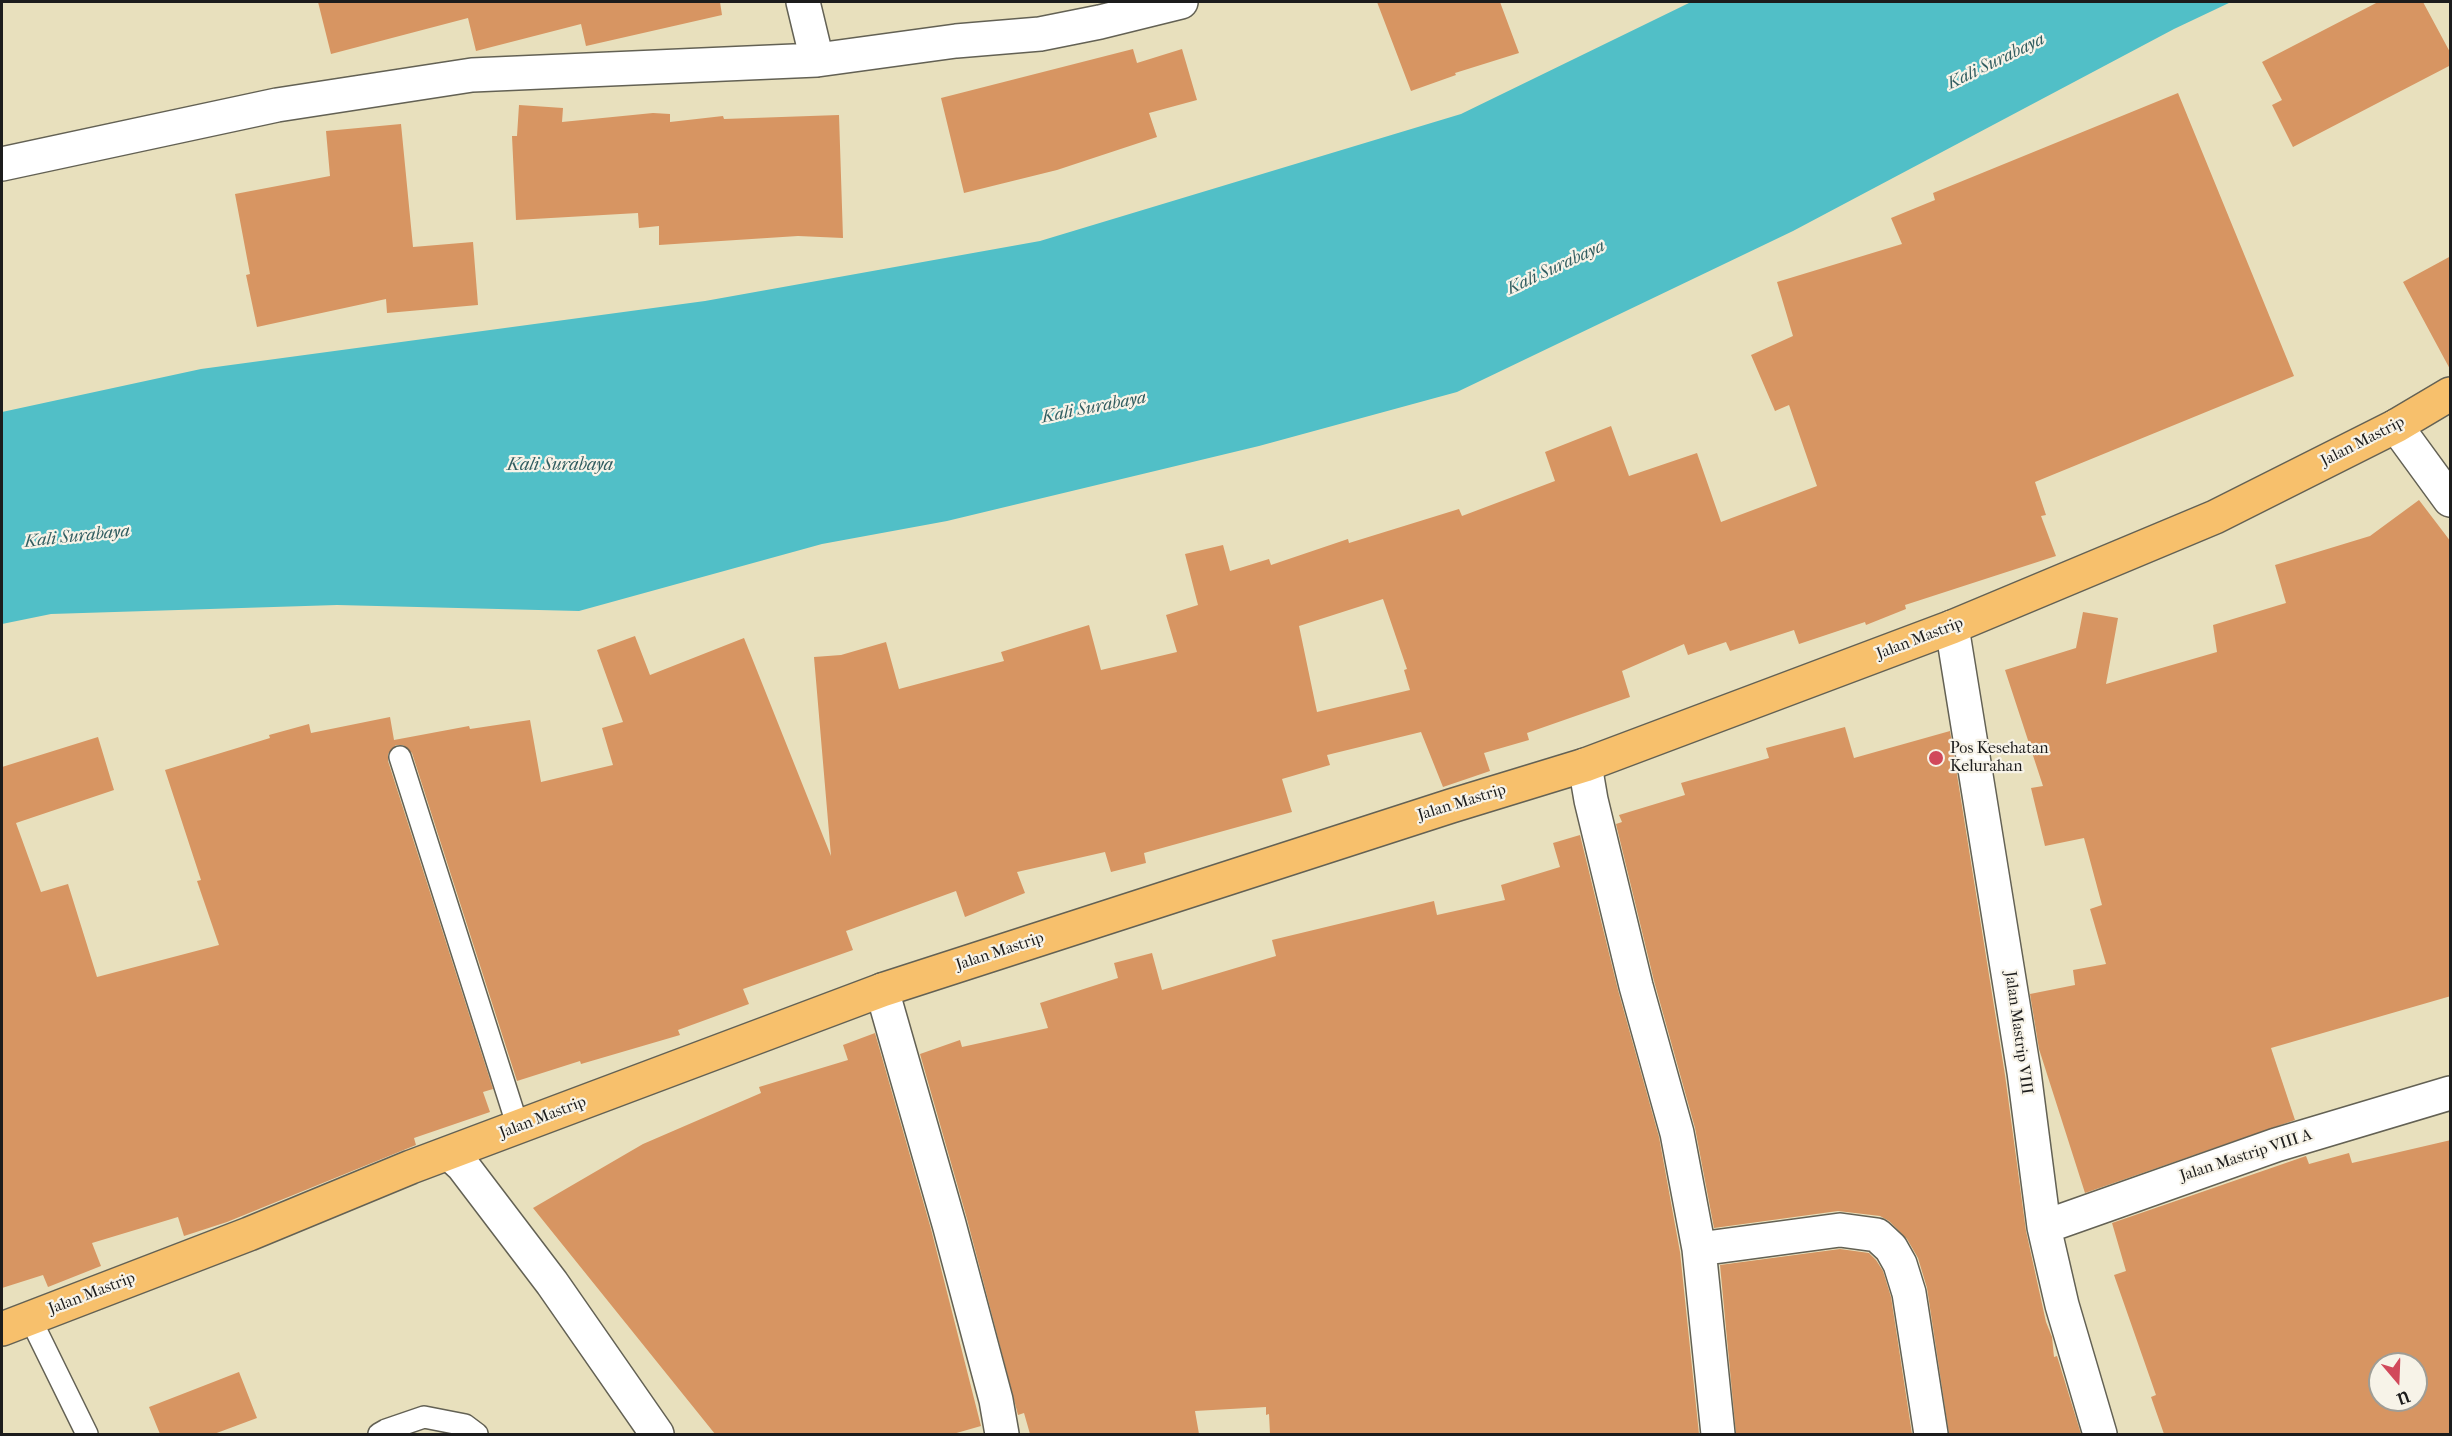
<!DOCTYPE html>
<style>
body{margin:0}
#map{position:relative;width:2452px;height:1436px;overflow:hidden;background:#e8e0bd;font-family:"IM FELL French Canon",serif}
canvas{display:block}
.frame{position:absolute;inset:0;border:3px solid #1c1c1c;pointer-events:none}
.north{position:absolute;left:2368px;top:1352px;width:60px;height:60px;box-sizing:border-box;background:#f7f3e8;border:2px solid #9f9d96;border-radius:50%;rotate:161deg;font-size:16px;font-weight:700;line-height:24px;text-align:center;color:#1c1c1c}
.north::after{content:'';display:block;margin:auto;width:21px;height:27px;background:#d1495b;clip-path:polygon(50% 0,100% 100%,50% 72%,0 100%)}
</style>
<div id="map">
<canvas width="2452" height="1436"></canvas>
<div class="frame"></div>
<div class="north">U</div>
</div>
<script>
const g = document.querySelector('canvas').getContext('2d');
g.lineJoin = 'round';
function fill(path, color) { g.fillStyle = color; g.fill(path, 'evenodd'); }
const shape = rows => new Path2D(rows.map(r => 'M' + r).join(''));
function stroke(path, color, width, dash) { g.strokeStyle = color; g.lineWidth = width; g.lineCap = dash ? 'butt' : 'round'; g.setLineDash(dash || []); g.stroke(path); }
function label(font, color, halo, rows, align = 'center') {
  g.font = font + ' "IM FELL French Canon",serif'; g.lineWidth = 4.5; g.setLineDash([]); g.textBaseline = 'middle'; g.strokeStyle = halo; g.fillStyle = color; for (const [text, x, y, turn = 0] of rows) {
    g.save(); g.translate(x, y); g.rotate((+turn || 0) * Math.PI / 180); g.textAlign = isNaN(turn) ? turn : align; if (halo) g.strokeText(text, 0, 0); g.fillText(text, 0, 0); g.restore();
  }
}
const water = shape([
 [1691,2,2231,2,2174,29,1793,231,1457,392,1259,446,947,521,822,544,579,611,337,605,51,614,2,624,2,412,201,369,705,301,1040,241,1461,114]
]);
const building = shape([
 [318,2,720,2,722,15,586,46,581,24,476,51,468,18,331,54],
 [1377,2,1500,2,1519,53,1455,73,1456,75,1411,91],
 [2378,2,2423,2,2451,54,2451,65,2293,147,2272,105,2282,100,2262,62],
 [1133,49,1137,63,1182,49,1197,100,1149,113,1157,137,1057,170,964,193,941,98],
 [2178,93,2294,376,2035,482,2046,515,2041,516,2056,556,1905,605,1906,609,1866,625,1865,622,1799,644,1794,630,1730,651,1726,642,1688,655,1684,644,1622,671,1630,697,1527,733,1529,740,1484,753,1490,771,1443,787,1421,732,1327,755,1330,765,1282,779,1292,812,1144,853,1146,863,1111,872,1105,852,1017,872,1025,893,965,917,956,891,846,931,853,950,743,989,749,1004,678,1030,680,1035,581,1064,580,1061,517,1081,412,753,403,745,396,745,388,754,388,761,493,1089,483,1092,490,1112,414,1138,416,1145,227,1222,184,1236,178,1217,92,1243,101,1266,48,1287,43,1275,2,1288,2,767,98,737,114,790,16,823,41,892,68,884,97,977,219,945,197,881,201,880,165,770,270,738,269,735,309,724,311,733,390,717,394,740,469,726,470,729,530,720,541,782,613,765,602,728,623,722,597,650,635,636,650,675,744,638,831,856,814,657,841,655,886,642,899,689,1004,661,1001,652,1089,625,1101,670,1177,652,1166,615,1198,605,1185,554,1223,545,1230,571,1269,559,1271,565,1348,539,1349,543,1459,509,1462,516,1555,481,1545,452,1611,426,1629,476,1697,453,1721,522,1817,486,1789,405,1775,411,1751,355,1793,336,1777,282,1902,244,1891,218,1935,200,1933,193],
 [1383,599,1407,669,1404,670,1410,690,1317,712,1299,626],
 [519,105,563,108,562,122,653,113,670,114,670,122,723,116,724,119,839,115,843,238,798,236,659,245,659,226,639,228,638,213,516,220,512,136,517,136],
 [401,124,413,247,473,242,478,305,387,313,386,299,257,327,246,275,250,274,235,194,330,176,326,131],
 [2451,256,2451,371,2403,282],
 [2419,500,2451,542,2451,996,2271,1048,2295,1120,2085,1193,2039,1049,2030,994,2075,985,2073,970,2106,964,2090,909,2102,905,2084,838,2045,846,2031,788,2043,786,2005,670,2076,648,2083,612,2118,618,2106,684,2217,652,2213,625,2286,603,2275,565,2370,536],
 [1845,727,1854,758,1950,731,2005,1075,2026,1231,2046,1322,2052,1337,2054,1357,2057,1356,2081,1434,1949,1434,1927,1288,1918,1258,1907,1239,1889,1221,1880,1216,1838,1211,1714,1228,1695,1128,1654,981,1616,824,1622,822,1619,815,1685,795,1681,783,1769,758,1766,748],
 [1580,835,1618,990,1659,1137,1680,1252,1699,1434,1270,1434,1269,1414,1266,1415,1266,1407,1195,1411,1199,1434,1030,1434,1024,1413,1018,1415,967,1219,920,1054,960,1040,962,1047,1048,1028,1040,1003,1118,978,1114,963,1152,953,1162,990,1276,956,1272,940,1434,901,1437,915,1505,900,1501,885,1560,867,1553,843],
 [875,1033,931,1229,981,1426,953,1434,715,1434,533,1208,643,1144,761,1093,759,1087,848,1060,843,1045],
 [2451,1140,2451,1434,2164,1434,2151,1397,2156,1395,2114,1275,2126,1271,2112,1223,2306,1156,2309,1164,2349,1153,2352,1163],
 [2380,1364,2416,1364,2416,1400,2380,1400],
 [1840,1249,1869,1253,1876,1260,1883,1271,1891,1297,1912,1434,1736,1434,1720,1265],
 [239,1372,257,1418,214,1434,160,1434,149,1407]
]);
const lane = shape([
 [400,757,518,1127],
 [30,1318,87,1434],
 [379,1434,386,1430,424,1417,465,1425,477,1434]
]);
const street = shape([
 [803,2,817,60],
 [2,164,277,105,472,75,817,60,956,41,1040,34,1100,22,1181,2],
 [2396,426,2450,500],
 [1952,627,2024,1072,2044,1227,2062,1305,2100,1434],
 [1585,765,1591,800,1636,986,1677,1133,1699,1249,1718,1434],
 [882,990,949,1224,996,1400,1002,1434],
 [450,1154,463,1166,552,1283,657,1434],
 [2044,1227,2276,1145,2450,1093],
 [1699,1249,1840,1230,1877,1235,1891,1248,1900,1264,1909,1293,1931,1434]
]);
const primary = shape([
 [2,1329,249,1234,411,1167,882,990,1451,806,1585,765,1952,627,2215,517,2396,426,2450,394]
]);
const markers = [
 [1936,758,8,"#d1495b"]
];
const streetNames = [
 ["Jalan Mastrip",2363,442,-27],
 ["Jalan Mastrip",1920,639,-21],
 ["Jalan Mastrip",1462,803,-17],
 ["Jalan Mastrip",1000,952,-18],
 ["Jalan Mastrip VIII",2018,1033,82],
 ["Jalan Mastrip",543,1118,-21],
 ["Jalan Mastrip VIII A",2246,1156,-18],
 ["Jalan Mastrip",92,1294,-21]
];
const poiNames = [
 ["Pos Kesehatan",1950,749],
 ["Kelurahan",1950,767]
];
const waterNames = [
 ["Kali Surabaya",1996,62,-26],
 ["Kali Surabaya",1556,268,-25],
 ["Kali Surabaya",1094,408,-11],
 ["Kali Surabaya",560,466],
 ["Kali Surabaya",77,537,-6]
];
fill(water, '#51bfc7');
fill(building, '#d79562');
stroke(lane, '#636154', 24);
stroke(street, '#636154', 36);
stroke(primary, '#636154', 36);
stroke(lane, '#fff', 21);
stroke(street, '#fff', 33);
stroke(primary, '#f7c06c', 33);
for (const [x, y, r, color] of markers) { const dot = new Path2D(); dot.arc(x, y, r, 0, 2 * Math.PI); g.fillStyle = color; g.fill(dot); stroke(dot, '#f7f3e8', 2); }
label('16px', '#1c1c1c', '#f7f3e8', streetNames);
label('16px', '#1c1c1c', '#f7f3e8', poiNames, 'left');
label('italic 18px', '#315d60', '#f7f3e8', waterNames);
</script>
